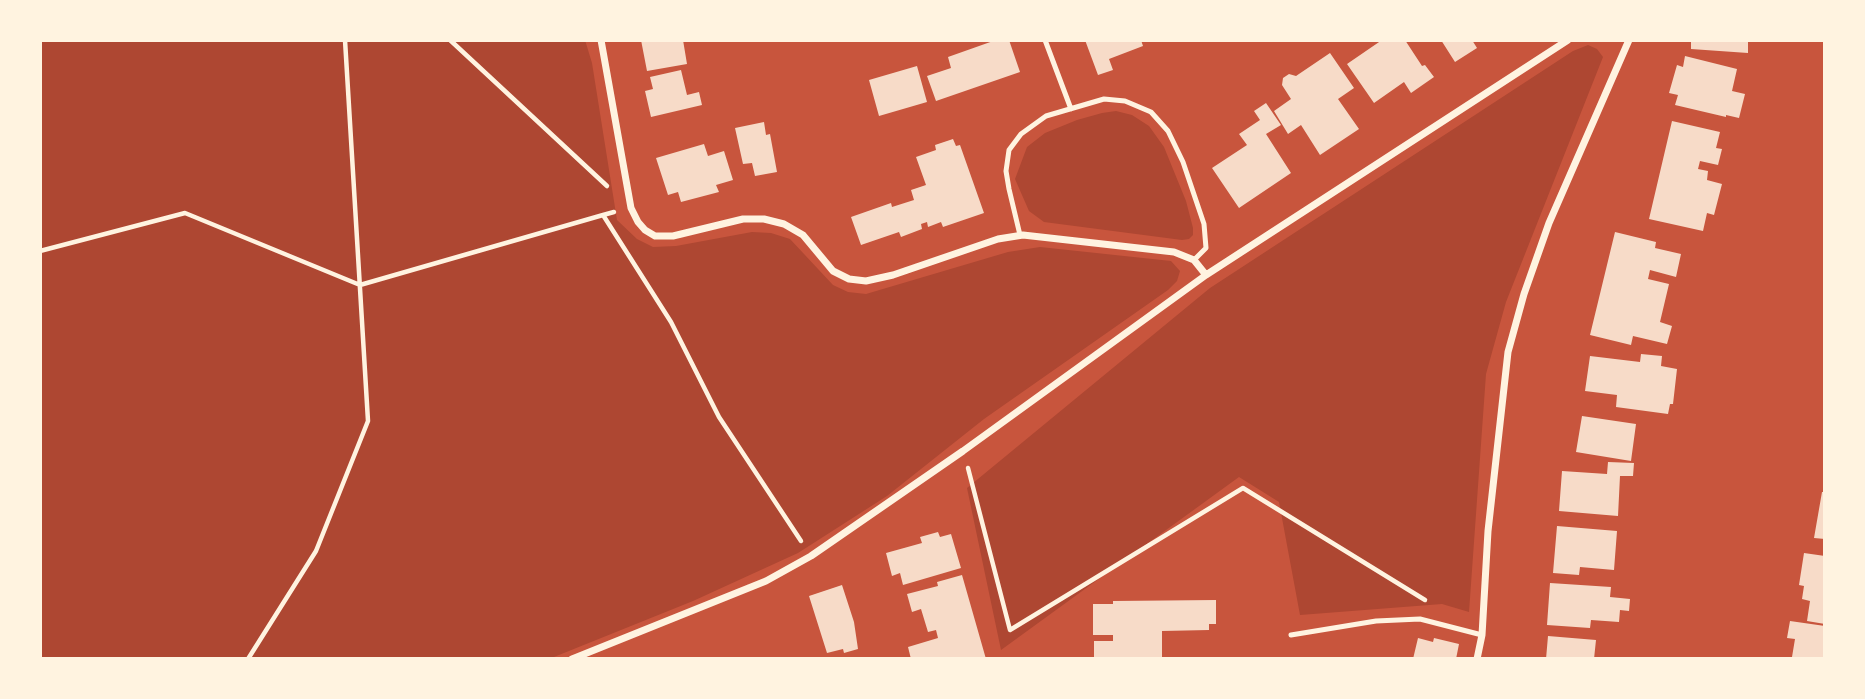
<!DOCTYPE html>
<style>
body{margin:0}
#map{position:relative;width:1865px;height:699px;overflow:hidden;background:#c8553d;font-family:"PT Sans Narrow",sans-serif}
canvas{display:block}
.frame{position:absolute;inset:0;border:42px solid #fff3e0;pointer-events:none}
</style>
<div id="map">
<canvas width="1865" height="699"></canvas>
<div class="frame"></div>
</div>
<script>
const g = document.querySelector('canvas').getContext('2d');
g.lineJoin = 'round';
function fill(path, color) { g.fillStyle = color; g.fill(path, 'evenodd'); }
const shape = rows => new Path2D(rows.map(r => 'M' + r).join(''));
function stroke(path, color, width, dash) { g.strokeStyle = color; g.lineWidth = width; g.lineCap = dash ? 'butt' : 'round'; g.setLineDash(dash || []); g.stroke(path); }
const green = shape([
 [40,40,585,40,592,63,617,220,637,239,653,247,676,246,752,232,771,233,790,239,833,285,848,292,866,294,1008,252,1040,247,1171,261,1180,271,1177,281,1168,290,984,419,887,496,798,553,693,601,549,659,40,659],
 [1588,45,1597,49,1603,57,1506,302,1486,374,1469,612,1442,604,1300,615,1279,502,1239,477,1001,650,967,488,1210,288,1573,51],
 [1116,111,1132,115,1149,126,1164,147,1186,201,1193,228,1193,235,1189,239,1182,240,1044,222,1029,211,1015,179,1027,147,1045,133,1077,120,1102,113]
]);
const building = shape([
 [641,40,683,40,687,64,647,71],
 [996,40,1009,40,1020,72,936,101,927,76,951,68,948,57],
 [1085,40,1141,40,1143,46,1109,59,1113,70,1098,75],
 [1382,40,1405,40,1422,66,1425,65,1434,77,1411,93,1404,82,1374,103,1347,64],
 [1441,40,1472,40,1477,48,1455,62],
 [1691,40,1748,40,1748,53,1691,49],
 [1330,53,1354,88,1338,99,1359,129,1320,155,1301,125,1288,134,1274,111,1291,99,1282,85,1283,78,1289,74,1296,76],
 [1685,56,1737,69,1732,91,1745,94,1739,118,1726,115,1726,117,1675,105,1678,95,1669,93,1677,65,1683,67],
 [917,66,927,102,879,116,869,80],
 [681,70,687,95,699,92,702,105,651,117,645,91,653,89,650,77],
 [1266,103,1281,125,1266,134,1291,173,1239,208,1212,168,1247,145,1239,134,1260,120,1254,111],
 [1672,121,1720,132,1716,148,1722,149,1718,165,1700,161,1698,169,1708,171,1707,180,1722,184,1714,215,1707,213,1703,231,1649,219],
 [764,122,766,135,770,134,777,172,755,176,752,163,743,164,735,128],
 [953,139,956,146,960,145,984,213,943,227,941,222,928,227,927,222,921,224,922,229,901,237,899,232,861,245,851,217,891,203,892,207,914,200,911,190,926,185,916,157,936,150,935,145],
 [704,144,708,156,724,151,733,180,716,185,719,192,681,202,678,192,668,195,656,158],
 [1615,232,1656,242,1655,248,1681,254,1676,277,1650,270,1648,279,1669,284,1660,322,1672,326,1667,344,1633,336,1631,345,1590,335],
 [1641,354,1662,356,1661,366,1677,369,1673,404,1670,404,1668,414,1616,407,1617,395,1585,391,1590,356,1640,362],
 [1582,416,1636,424,1631,461,1576,452],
 [1608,462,1634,463,1633,476,1620,476,1618,516,1559,511,1562,471,1607,474],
 [1822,492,1825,492,1825,539,1814,538],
 [1557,526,1617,531,1614,570,1580,567,1579,575,1553,573],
 [938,532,940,537,951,534,961,568,903,585,900,573,892,576,886,553,922,543,920,537],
 [1804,553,1825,556,1825,624,1807,621,1810,601,1802,599,1804,586,1799,585],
 [962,575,986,659,911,659,908,647,938,638,936,630,928,632,921,609,912,612,907,594,938,586,937,582],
 [1550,583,1611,587,1610,597,1630,599,1629,611,1620,610,1619,622,1591,620,1590,628,1547,625],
 [842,585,854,622,858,649,844,653,843,649,827,653,809,596],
 [1216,600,1216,624,1209,624,1209,630,1162,631,1162,657,1094,659,1094,641,1113,641,1113,635,1093,635,1093,604,1113,604,1113,601],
 [1790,621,1825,626,1825,659,1792,657,1795,639,1787,638],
 [1548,636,1596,640,1594,659,1546,659],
 [1418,638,1433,642,1434,638,1459,644,1456,659,1413,659]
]);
const path = shape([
 [450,40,607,186],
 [614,212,603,215,671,322,719,417,801,541],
 [40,251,185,213,360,285,603,215],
 [968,468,1010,630,1243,488,1425,600],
 [248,659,316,551,368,421,345,40]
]);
const service = shape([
 [1045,40,1071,109],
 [1020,235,1009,189,1006,171,1009,150,1021,134,1046,116,1104,99,1125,101,1151,112,1168,131,1183,162,1204,224,1206,248,1194,260],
 [1291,635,1376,621,1420,619,1482,635]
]);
const minor = shape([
 [601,40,631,208,638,222,645,230,655,236,673,236,743,219,764,219,784,224,803,235,833,271,849,279,866,281,893,275,998,239,1023,235,1174,252,1194,260,1206,275,1568,40],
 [572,659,766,581,811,556,963,451,1206,275],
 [1477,659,1482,635,1488,531,1508,352,1524,294,1549,223,1629,40]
]);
fill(green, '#ae4732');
fill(building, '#f7dbc8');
stroke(path, '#fff3e0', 4.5);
stroke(service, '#fff3e0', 5);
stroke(minor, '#fff3e0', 7);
</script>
